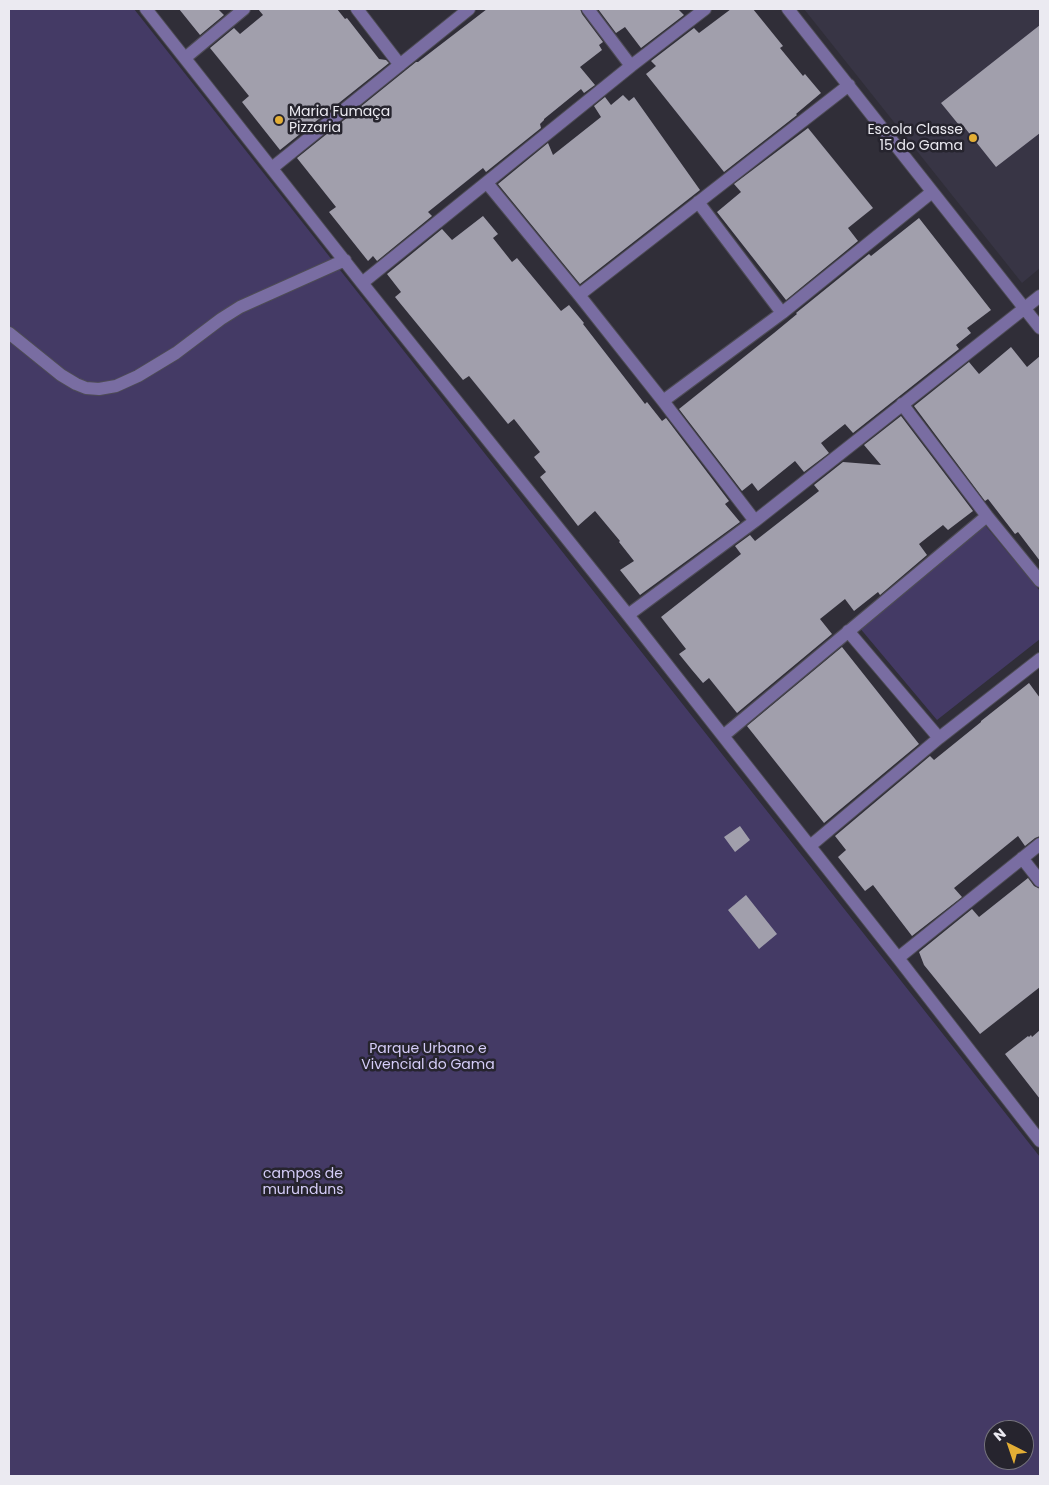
<!DOCTYPE html>
<meta charset="utf-8">
<style>
body{margin:0}
#map{position:relative;width:1049px;height:1485px;overflow:hidden;background:#302e38;font-family:Poppins,sans-serif}
canvas{display:block}
.frame{position:absolute;inset:0;border:10px solid #ebeaf1;pointer-events:none}
.north{position:absolute;left:984px;top:1420px;width:50px;height:50px;box-sizing:border-box;background:#26242e;border:1px solid #75737c;border-radius:50%;rotate:319deg;font-size:14px;font-weight:700;line-height:20px;text-align:center;color:#ebeaf1}
.north::after{content:'';display:block;margin:auto;width:18px;height:22px;background:#e3ae35;clip-path:polygon(50% 0,100% 100%,50% 72%,0 100%)}
</style>
<div id="map">
<canvas width="1049" height="1485"></canvas>
<div class="frame"></div>
<div class="north">N</div>
</div>
<script>
const g = document.querySelector('canvas').getContext('2d');
g.lineJoin = 'round';
function fill(path, color) { g.fillStyle = color; g.fill(path, 'evenodd'); }
const shape = rows => new Path2D(rows.map(r => 'M' + r).join(''));
function stroke(path, color, width, dash) { g.strokeStyle = color; g.lineWidth = width; g.lineCap = dash ? 'butt' : 'round'; g.setLineDash(dash || []); g.stroke(path); }
function label(font, color, halo, rows, align = 'center') {
  g.font = font + ' Poppins,sans-serif'; g.lineWidth = 5; g.setLineDash([]); g.textBaseline = 'middle'; g.strokeStyle = halo; g.fillStyle = color; for (const [text, x, y, turn = 0] of rows) {
    g.save(); g.translate(x, y); g.rotate((+turn || 0) * Math.PI / 180); g.textAlign = isNaN(turn) ? turn : align; if (halo) g.strokeText(text, 0, 0); g.fillText(text, 0, 0); g.restore();
  }
}
const built = shape([
 [804,9,1040,9,1040,268,1022,283]
]);
const green = shape([
 [9,9,134,9,1040,1157,1040,1476,9,1476],
 [994,1430,1024,1430,1024,1460,994,1460],
 [984,524,1040,591,1040,639,937,720,859,627]
]);
const building = shape([
 [179,9,218,9,224,15,200,35],
 [258,9,337,9,345,19,347,18,379,59,386,60,389,63,280,150,242,102,249,96,210,48,234,28,240,34,263,15],
 [487,9,580,9,582,14,603,42,599,45,602,50,580,67,595,85,584,93,581,89,544,119,544,120,540,124,541,128,486,172,483,168,428,212,432,216,377,261,373,256,368,261,329,212,336,207,297,158,416,62,418,62],
 [598,9,678,9,684,15,641,48,625,27,616,33],
 [731,9,753,9,783,46,780,48,803,76,805,74,821,93,796,114,797,115,724,172,646,74,656,66,651,61,694,28,699,33],
 [1040,25,1040,133,996,167,961,123,959,125,941,103],
 [623,95,629,101,634,97,700,190,580,284,498,184,548,143,553,155,601,117,594,106,605,97,611,105],
 [808,128,873,208,848,228,858,241,786,300,717,212,741,192,734,184],
 [483,216,498,234,493,238,512,262,517,258,561,311,569,305,584,323,583,324,645,404,647,402,662,421,666,418,729,501,725,504,740,522,640,595,620,570,634,561,619,542,620,541,595,511,578,526,540,477,546,472,534,457,540,452,514,419,508,424,469,376,463,380,395,297,401,292,387,274,442,229,452,240],
 [919,218,991,310,967,328,971,333,956,345,959,349,853,433,845,424,821,443,829,453,804,472,795,461,758,491,752,483,742,491,679,409,774,333,797,314,796,313,869,254,871,256],
 [1011,347,1027,367,1040,356,1040,561,1018,532,1015,534,988,499,985,501,914,406,969,362,979,374],
 [901,416,973,511,948,530,943,525,919,544,927,555,880,595,878,592,854,611,845,599,820,619,832,634,737,713,709,678,703,683,692,670,679,654,686,649,661,617,741,554,735,546,750,535,755,541,819,491,814,485,843,462,881,465,864,445],
 [842,647,919,744,824,823,747,726],
 [1029,683,1040,698,1040,836,1035,838,1025,846,1018,836,954,888,962,897,912,936,873,885,865,891,838,857,846,850,835,836,930,756,934,760,981,722,981,721],
 [740,826,750,840,735,852,724,837],
 [1028,878,1034,886,1040,889,1040,987,980,1034,924,965,919,952,972,909,979,917],
 [746,895,777,934,759,949,728,910],
 [1040,1030,1040,1099,1005,1054,1028,1036,1029,1037,1031,1035,1032,1037]
]);
const minor = shape([
 [146,9,362,283,628,615,723,736,898,958,1040,1141],
 [357,9,400,65],
 [588,9,631,66],
 [788,9,1040,328],
 [185,58,244,9],
 [272,168,469,9],
 [487,183,579,295,663,401,755,521],
 [698,202,782,313],
 [362,283,631,66,705,9],
 [579,295,849,85],
 [9,333,61,375,76,384,86,388,99,389,116,386,138,376,176,353,221,319,240,307,345,260],
 [663,401,782,313,932,192],
 [902,404,987,516,1040,581],
 [628,615,755,521,1040,296],
 [848,631,939,738],
 [723,736,987,516],
 [810,846,939,738,1040,659],
 [1022,858,1040,881],
 [898,958,1040,844]
]);
const markers = [
 [279,120,5,"#e3ae35"],
 [973,138,5,"#e3ae35"]
];
const poiNames = [
 ["Maria Fumaça",289,112],
 ["Pizzaria",289,128],
 ["Escola Classe",963,130,"right"],
 ["15 do Gama",963,146,"right"]
];
const parkNames = [
 ["Parque Urbano e",428,1049],
 ["Vivencial do Gama",428,1065],
 ["campos de",303,1174],
 ["murunduns",303,1190]
];
fill(built, '#383545');
fill(green, '#443a65');
fill(building, '#a19fac');
stroke(minor, '#4e4c56', 14);
stroke(minor, '#796da2', 12);
for (const [x, y, r, color] of markers) { const dot = new Path2D(); dot.arc(x, y, r, 0, 2 * Math.PI); g.fillStyle = color; g.fill(dot); stroke(dot, '#26242e', 2); }
label('14px', '#ebeaf1', '#26242e', poiNames, 'left');
label('14px', '#d5cdf8', '#26242e', parkNames);
</script>
